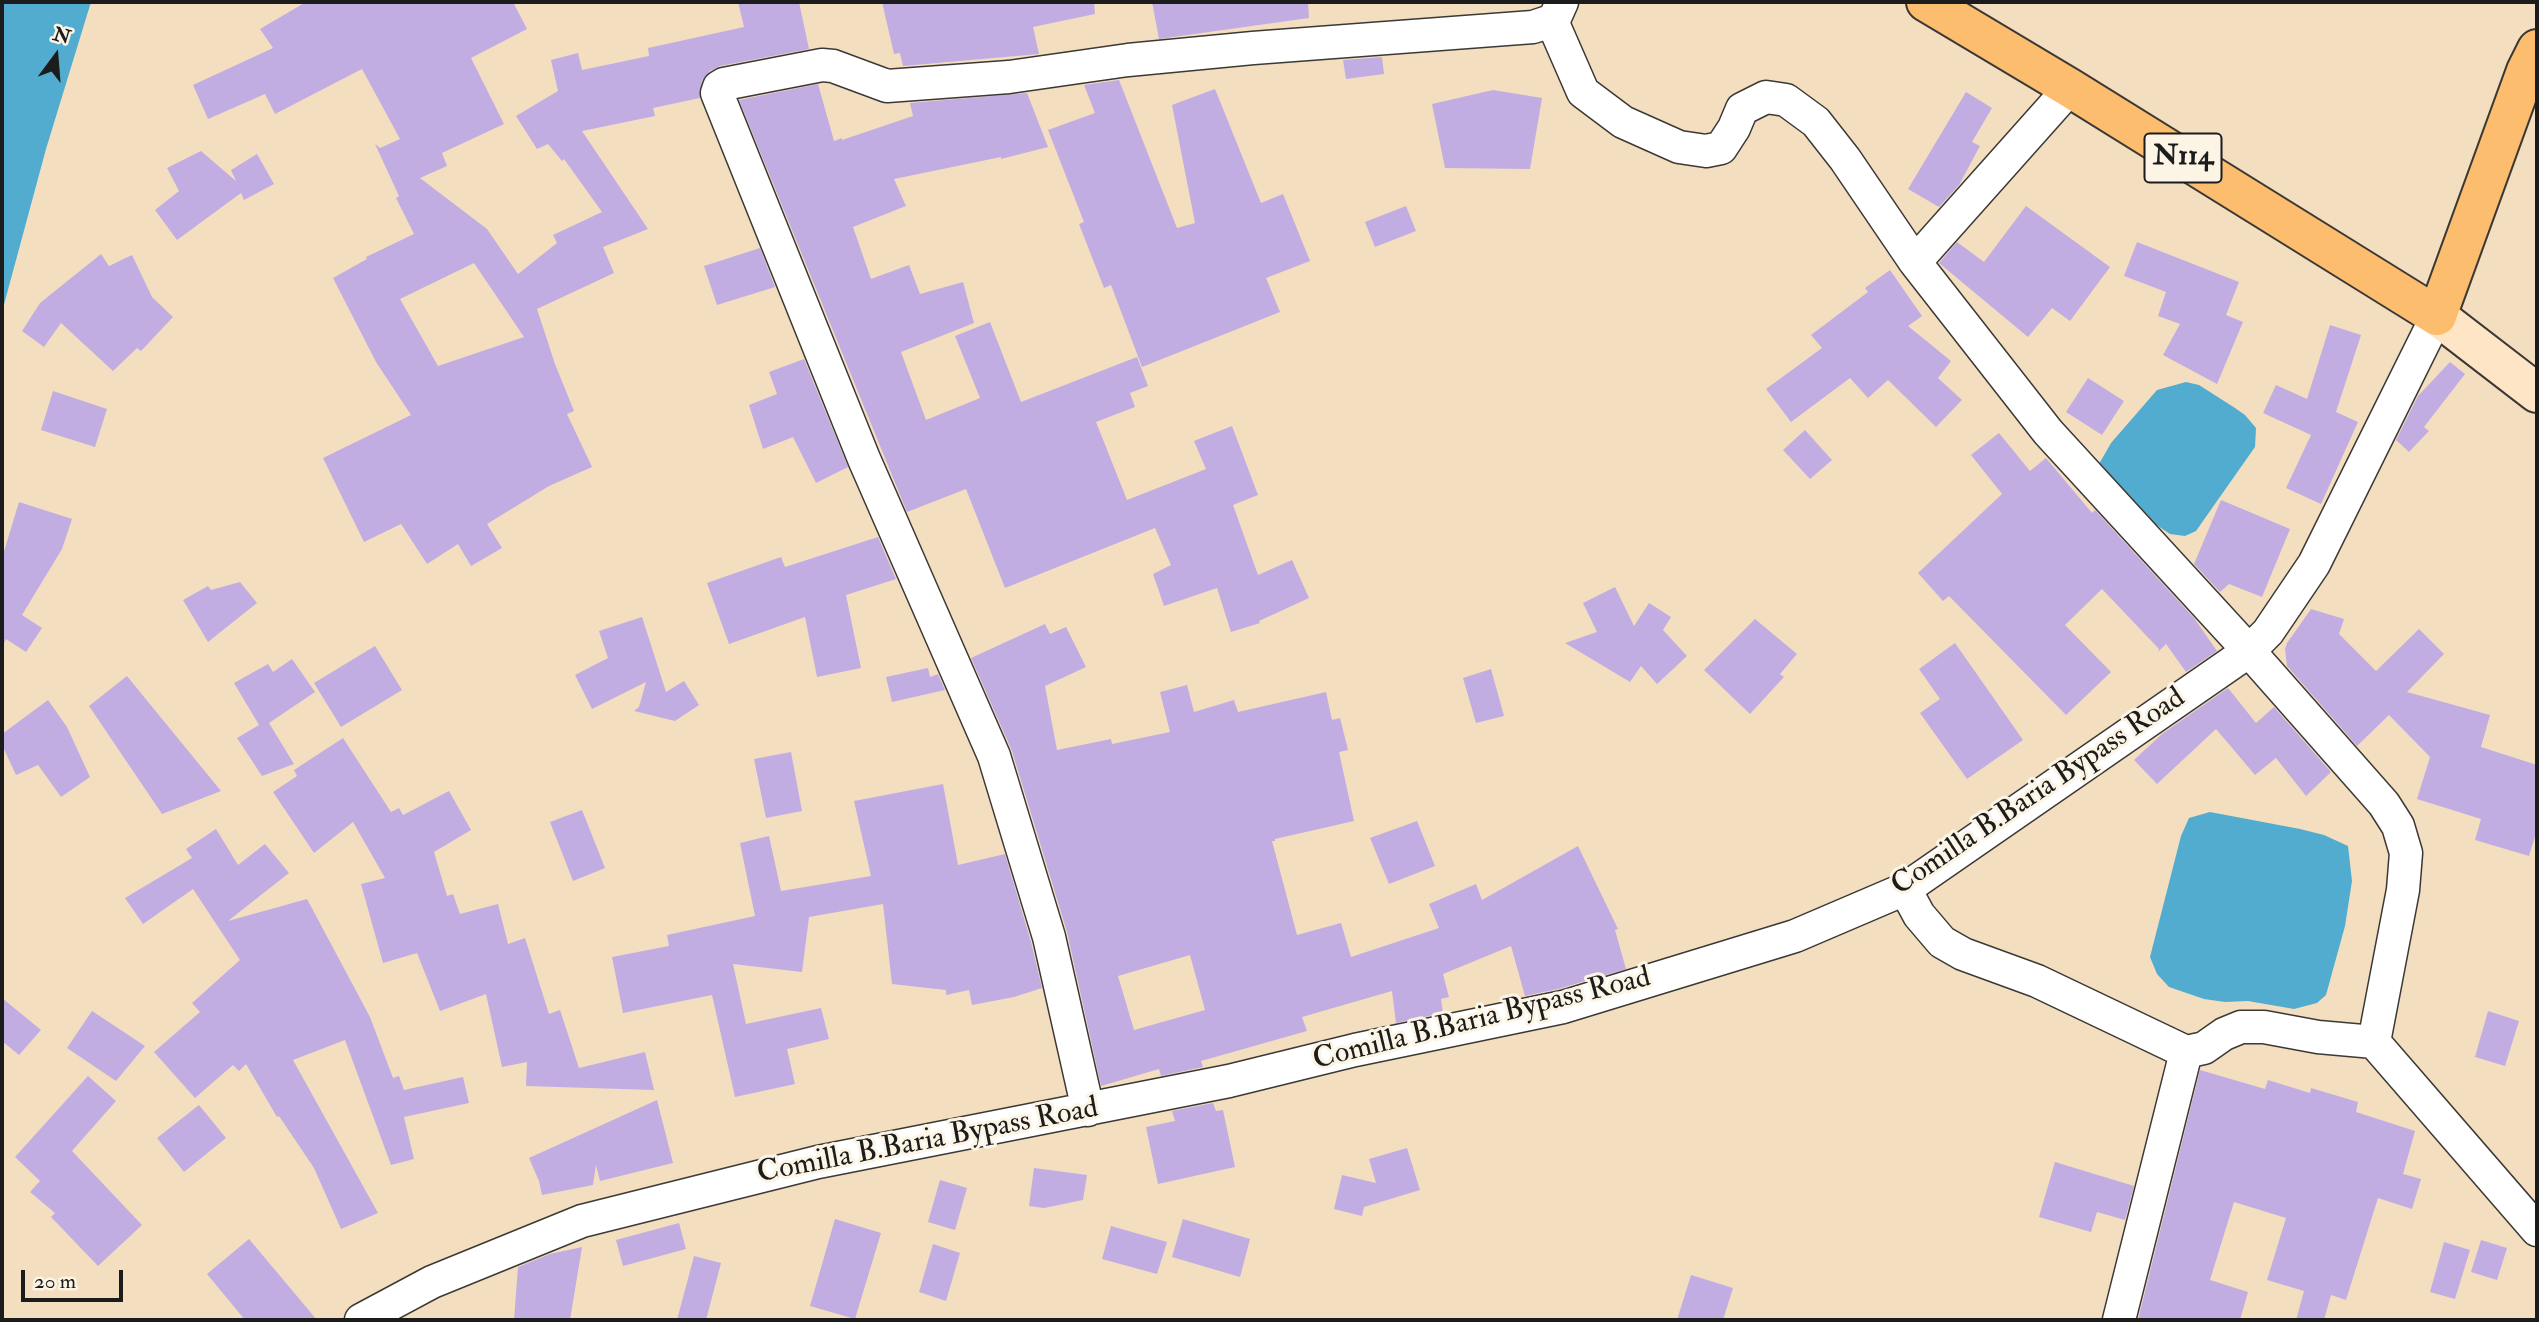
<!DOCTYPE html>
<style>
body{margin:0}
#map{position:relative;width:2539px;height:1322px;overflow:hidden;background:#f3dec0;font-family:"IM FELL Double Pica",serif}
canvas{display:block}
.frame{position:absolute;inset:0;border:4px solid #1c1c1c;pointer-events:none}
.north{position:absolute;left:21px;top:21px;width:70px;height:70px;-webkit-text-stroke:5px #fcf5e5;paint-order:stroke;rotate:16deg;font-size:19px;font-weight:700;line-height:28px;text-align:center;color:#1c1c1c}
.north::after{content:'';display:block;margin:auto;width:24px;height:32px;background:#1c1c1c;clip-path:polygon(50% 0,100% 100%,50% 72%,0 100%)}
.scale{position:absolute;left:21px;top:1270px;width:102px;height:32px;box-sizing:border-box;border:4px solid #1c1c1c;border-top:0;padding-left:9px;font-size:21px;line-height:24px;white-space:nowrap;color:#1c1c1c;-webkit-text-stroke:5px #fcf5e5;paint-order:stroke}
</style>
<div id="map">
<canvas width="2539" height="1322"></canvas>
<div class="frame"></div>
<div class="north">N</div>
<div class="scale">20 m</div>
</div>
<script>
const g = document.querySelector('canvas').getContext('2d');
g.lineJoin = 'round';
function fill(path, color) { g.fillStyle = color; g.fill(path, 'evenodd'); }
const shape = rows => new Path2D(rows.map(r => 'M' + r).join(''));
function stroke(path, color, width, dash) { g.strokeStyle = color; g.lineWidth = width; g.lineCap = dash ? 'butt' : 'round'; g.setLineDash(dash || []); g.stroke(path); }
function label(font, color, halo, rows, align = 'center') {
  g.font = font + ' "IM FELL Double Pica",serif'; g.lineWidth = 6; g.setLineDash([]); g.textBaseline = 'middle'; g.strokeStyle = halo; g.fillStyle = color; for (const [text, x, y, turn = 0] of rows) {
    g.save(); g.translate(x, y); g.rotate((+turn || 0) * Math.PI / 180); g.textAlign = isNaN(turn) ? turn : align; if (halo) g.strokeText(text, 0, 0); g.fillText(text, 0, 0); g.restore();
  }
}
const water = shape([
 [2,2,91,2,46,149,2,312],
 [2186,382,2199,385,2235,408,2245,415,2256,428,2255,447,2196,531,2185,536,2170,534,2149,520,2099,464,2111,443,2157,390],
 [2210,812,2300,829,2324,835,2348,846,2352,881,2345,926,2326,995,2317,1003,2294,1009,2248,1001,2225,1002,2204,999,2169,987,2157,974,2150,957,2181,836,2189,818]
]);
const building = shape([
 [306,2,513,2,527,29,471,58,504,124,442,153,447,166,420,178,487,229,518,274,557,243,553,235,602,212,564,159,562,161,548,144,537,149,516,116,558,91,551,60,578,53,582,70,649,56,648,48,744,27,738,2,799,2,809,49,720,66,710,71,702,80,700,98,653,108,655,116,582,131,648,229,603,247,614,273,537,309,555,364,574,411,567,414,592,467,549,486,487,524,502,548,471,566,458,544,427,564,401,524,364,542,323,458,411,415,376,362,333,278,367,259,366,257,414,234,396,198,399,196,375,144,380,148,400,139,362,69,275,114,265,94,208,119,193,85,273,48,260,29],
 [474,263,524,337,438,366,400,299],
 [882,2,1094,2,1095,14,1033,27,1039,54,903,66,900,53,894,54],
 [1152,2,1308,2,1309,18,1159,39],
 [1382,57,1384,74,1346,79,1343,60],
 [1119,80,1177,228,1195,223,1172,105,1215,89,1261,203,1283,194,1310,261,1266,278,1280,312,1142,367,1111,285,1104,288,1079,224,1084,222,1048,130,1095,113,1084,85],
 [818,84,834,141,842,138,842,140,913,116,910,103,1027,93,1048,147,1001,159,1001,157,894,179,906,206,853,227,871,279,909,265,920,294,963,282,974,323,901,352,926,420,980,398,955,336,990,322,1021,402,1137,357,1148,386,1130,393,1135,407,1096,422,1127,500,1206,469,1194,441,1232,426,1258,495,1233,505,1258,575,1292,560,1309,598,1259,621,1260,623,1231,632,1217,588,1164,606,1153,574,1171,565,1155,528,1005,588,966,489,907,512,739,100],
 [1493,90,1542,98,1530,169,1445,168,1432,104],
 [1966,92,1992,108,1972,142,1980,146,1959,185,1939,207,1908,189],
 [201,151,236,181,231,170,257,154,274,184,244,200,241,193,177,240,155,210,179,191,167,168],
 [1406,206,1416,231,1375,247,1365,222],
 [2026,206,2110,267,2070,321,2052,308,2028,337,1939,263,1957,242,1984,262],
 [2137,242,2239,282,2226,315,2243,322,2217,384,2163,355,2180,324,2158,316,2166,292,2124,276],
 [760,248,775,287,717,305,704,266],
 [101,254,109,266,132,255,152,297,173,317,141,351,137,348,113,371,61,323,44,347,22,331,40,303],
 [1890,270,1922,316,1908,326,1951,361,1938,378,1962,400,1936,427,1888,380,1868,398,1850,378,1791,422,1766,389,1822,348,1811,335,1868,292,1865,288],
 [2330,325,2361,335,2336,412,2358,422,2321,504,2286,488,2311,435,2263,413,2276,385,2307,399],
 [804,359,848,467,816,483,793,437,763,449,749,405,777,394,769,372],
 [2450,362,2465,374,2424,427,2429,431,2409,452,2396,440,2418,396],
 [2088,378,2124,401,2102,435,2066,412],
 [53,391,107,409,95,447,41,430],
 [1805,430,1832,460,1810,479,1783,450],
 [1999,433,2030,471,2046,458,2092,513,2095,510,2194,618,2217,651,2186,672,2166,644,2158,652,2159,649,2102,589,2065,625,2111,672,2066,715,1949,596,1943,601,1918,573,2002,494,1971,455],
 [2221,500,2290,529,2262,597,2229,584,2220,592,2194,564],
 [19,502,72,519,62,549,22,615,42,628,26,652,6,639,2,647,2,558],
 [878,537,896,579,846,595,861,668,817,677,805,617,729,644,707,583,781,557,785,567],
 [240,582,257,603,208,642,183,600,208,586,211,590],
 [1615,587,1634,626,1649,603,1671,617,1663,630,1687,656,1657,684,1641,666,1630,682,1565,643,1597,632,1583,603],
 [2311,609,2344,619,2339,634,2376,671,2419,629,2444,654,2407,692,2490,715,2481,747,2537,765,2537,830,2529,856,2475,840,2481,819,2417,799,2430,757,2389,715,2357,746,2287,666,2285,649,2287,643],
 [642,617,666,692,684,681,699,705,675,721,634,711,639,707,646,682,592,709,575,675,608,658,599,631],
 [1755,619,1797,654,1780,674,1784,677,1750,714,1704,670],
 [1045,624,1050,634,1066,627,1086,667,1045,686,1057,750,1111,739,1112,744,1170,732,1160,692,1187,685,1194,712,1234,700,1238,712,1326,692,1332,720,1340,718,1348,750,1339,752,1354,821,1275,839,1275,841,1272,841,1297,935,1341,923,1351,957,1439,928,1429,904,1476,884,1482,900,1578,846,1618,929,1615,930,1626,969,1558,989,1525,996,1511,946,1443,974,1449,997,1441,999,1443,1013,1396,1023,1392,991,1302,1017,1307,1031,1201,1061,1203,1067,1161,1076,1159,1069,1101,1086,1067,932,1012,751,971,658],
 [1190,955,1205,1010,1134,1030,1118,976],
 [1955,643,2023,740,1967,779,1920,713,1940,699,1919,669],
 [375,646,402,690,341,727,314,683],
 [292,659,315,692,269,723,294,764,262,776,237,738,259,725,234,683,268,664,273,672],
 [928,668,930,677,938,674,945,690,892,702,886,677],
 [1491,669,1504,716,1476,723,1463,678],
 [127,676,149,703,221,791,162,814,89,706],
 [2228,688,2256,723,2274,707,2331,772,2306,796,2276,758,2255,775,2216,729,2157,784,2134,760,2162,734],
 [48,700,67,727,90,777,61,797,38,765,16,775,2,745,2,734],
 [343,738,391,812,399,808,403,815,449,791,471,830,434,852,447,896,453,894,460,914,498,904,508,944,525,938,549,1014,560,1010,579,1068,645,1052,654,1090,526,1086,527,1062,502,1067,486,994,440,1011,417,953,383,963,361,884,385,878,353,822,314,853,273,792,297,776,294,770],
 [791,752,802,811,766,818,754,759],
 [943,784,958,865,1005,854,1031,942,1042,988,1014,997,972,1005,969,990,946,995,946,990,892,984,883,904,809,917,802,972,733,964,746,1024,821,1008,829,1039,787,1049,795,1084,735,1097,712,995,623,1013,612,957,669,946,667,935,755,916,740,843,769,836,781,891,871,876,854,801],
 [582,810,605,868,573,881,550,822],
 [1417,821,1435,866,1389,884,1370,838],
 [216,829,238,865,265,844,289,873,228,921,307,899,370,1017,393,1078,399,1076,404,1090,463,1077,469,1103,404,1117,414,1159,391,1165,345,1040,293,1060,378,1213,341,1229,314,1168,279,1116,277,1117,246,1064,239,1071,233,1065,195,1098,154,1052,200,1012,192,1003,240,960,193,889,143,924,125,898,192,858,186,849],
 [2,998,41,1030,19,1055,2,1041],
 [92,1011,145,1046,116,1081,67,1048],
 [2488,1011,2519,1021,2505,1066,2475,1057],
 [2200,1070,2265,1089,2268,1080,2310,1093,2311,1088,2358,1102,2356,1112,2415,1131,2403,1174,2421,1179,2412,1209,2378,1198,2346,1300,2331,1295,2324,1320,2296,1320,2304,1291,2267,1280,2286,1218,2234,1202,2210,1280,2248,1292,2240,1320,2138,1320],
 [88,1076,116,1101,72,1151,142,1225,98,1266,51,1217,55,1213,30,1192,40,1181,15,1157],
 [657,1100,673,1163,600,1181,596,1165,593,1185,542,1195,539,1181,529,1158],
 [1213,1103,1216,1111,1223,1110,1235,1167,1158,1184,1146,1127,1175,1121,1172,1111],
 [199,1105,226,1138,184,1172,157,1138],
 [1407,1148,1420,1190,1364,1207,1362,1216,1334,1209,1342,1175,1376,1183,1369,1159],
 [2055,1162,2134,1186,2125,1220,2097,1212,2091,1232,2039,1217],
 [1034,1168,1087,1175,1083,1200,1044,1208,1029,1206],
 [940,1180,967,1188,955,1230,928,1222],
 [835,1219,881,1233,855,1319,810,1306],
 [1183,1219,1250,1239,1240,1277,1172,1257],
 [679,1223,686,1249,623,1266,616,1240],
 [1111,1226,1167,1242,1157,1274,1102,1259],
 [249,1239,317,1320,245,1320,207,1274],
 [2481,1240,2507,1248,2497,1280,2471,1272],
 [2444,1242,2470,1250,2455,1299,2430,1292],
 [933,1244,960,1253,946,1301,919,1292],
 [582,1247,570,1320,514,1320,518,1267,550,1254],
 [694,1256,721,1263,706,1320,677,1320],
 [1691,1275,1733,1288,1723,1320,1677,1320]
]);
const street = shape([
 [1552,21,1583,92,1623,122,1679,147,1706,151,1721,148,1734,128,1742,109,1766,97,1786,100,1816,122,1845,159,1915,262],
 [2070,88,1915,262,2048,432,2249,651,2384,804,2398,826,2406,853,2403,890,2374,1042,2537,1230],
 [1905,889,1919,915,1942,942,1963,954,2037,981,2186,1052,2119,1320],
 [2186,1052,2204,1048,2224,1034,2241,1027,2264,1027,2318,1037,2374,1042],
 [1088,1110,1049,937,994,756,864,459,717,93,719,87,724,84,822,65,833,66,887,86,1009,77,1128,60,1253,48,1533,27,1554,20,1562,2],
 [361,1320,432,1282,582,1221,818,1162,1229,1081,1355,1050,1563,1007,1795,936,1905,889,2249,651,2268,632,2314,564,2437,316]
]);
const secondary = shape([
 [2437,316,2537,393]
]);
const highway = shape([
 [1926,2,2070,88,2437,316,2526,71,2537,49]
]);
const shields = [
 [2183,158,77]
];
const shieldNames = [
 ["N114",2183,158]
];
const streetNames = [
 ["Comilla B.Baria Bypass Road",2039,793,-34],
 ["Comilla B.Baria Bypass Road",1482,1020,-14],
 ["Comilla B.Baria Bypass Road",928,1142,-11]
];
fill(water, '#52accf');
fill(building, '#c2ade3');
stroke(street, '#3c3935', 35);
stroke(secondary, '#3c3935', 42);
stroke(highway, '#3c3935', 42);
stroke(street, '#fff', 32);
stroke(secondary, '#fee5c5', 38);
stroke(highway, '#fcbd6e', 38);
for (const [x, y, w] of shields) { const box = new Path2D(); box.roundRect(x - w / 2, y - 24.5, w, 49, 5); g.fillStyle = '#fcf5e5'; g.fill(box); stroke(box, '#1c1c1c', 2); }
label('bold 28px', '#1c1c1c', null, shieldNames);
label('30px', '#1c1c1c', '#fcf5e5', streetNames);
</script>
